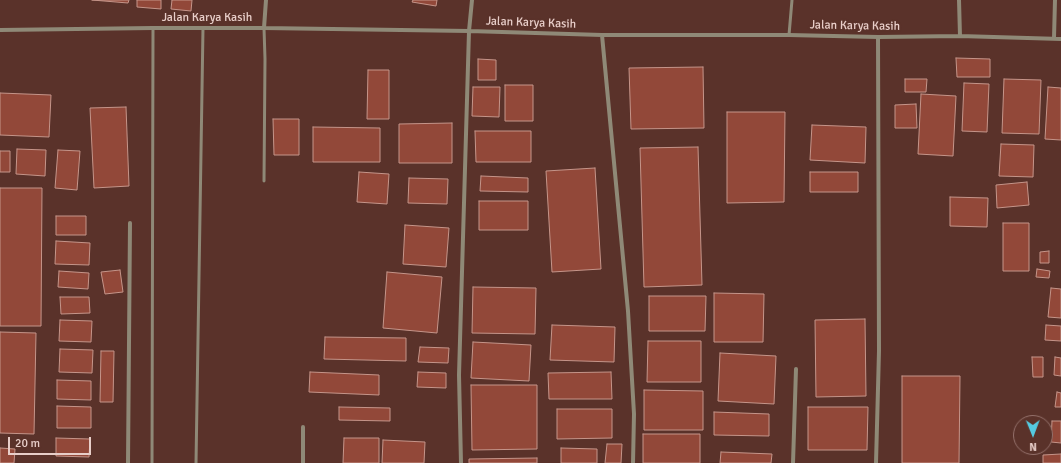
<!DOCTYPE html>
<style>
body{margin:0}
#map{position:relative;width:1061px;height:463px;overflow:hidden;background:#5a322a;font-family:Signika,sans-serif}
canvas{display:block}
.north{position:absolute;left:1013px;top:415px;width:40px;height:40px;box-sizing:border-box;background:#5a322a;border:1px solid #93706a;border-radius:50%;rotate:179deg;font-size:11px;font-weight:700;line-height:16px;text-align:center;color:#e8cec9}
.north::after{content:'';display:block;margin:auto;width:14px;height:18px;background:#55cae0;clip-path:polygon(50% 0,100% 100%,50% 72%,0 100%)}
.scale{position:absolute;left:8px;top:437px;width:83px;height:18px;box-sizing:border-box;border:2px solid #e8cec9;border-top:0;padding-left:5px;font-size:12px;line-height:14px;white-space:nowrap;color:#e8cec9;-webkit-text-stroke:3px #5a322a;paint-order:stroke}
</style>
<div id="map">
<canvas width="1061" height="463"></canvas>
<div class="north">N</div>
<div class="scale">20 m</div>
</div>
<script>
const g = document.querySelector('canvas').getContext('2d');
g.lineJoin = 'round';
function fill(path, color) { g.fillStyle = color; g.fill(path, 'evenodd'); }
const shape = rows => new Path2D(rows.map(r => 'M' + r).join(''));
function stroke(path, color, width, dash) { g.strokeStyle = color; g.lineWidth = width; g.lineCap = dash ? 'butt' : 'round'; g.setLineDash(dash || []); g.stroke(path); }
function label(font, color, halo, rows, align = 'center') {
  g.font = font + ' Signika,sans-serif'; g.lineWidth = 4; g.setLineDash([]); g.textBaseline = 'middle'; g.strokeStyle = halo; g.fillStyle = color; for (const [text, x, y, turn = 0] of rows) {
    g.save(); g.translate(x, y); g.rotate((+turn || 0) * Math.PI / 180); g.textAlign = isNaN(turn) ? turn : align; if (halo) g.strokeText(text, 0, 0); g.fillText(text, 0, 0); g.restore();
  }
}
const building = shape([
 [92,0,129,0,128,3,92,0],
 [137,0,161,0,161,9,137,7,137,0],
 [172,0,192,0,191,11,171,9,172,0],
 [413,0,437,0,436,6,412,2,413,0],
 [956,58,990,59,990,77,957,77,956,58],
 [478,59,496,60,496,80,478,80,478,59],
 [703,67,704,128,631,129,629,68,703,67],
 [368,70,389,70,389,119,367,119,368,70],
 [905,79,927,79,926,92,905,92,905,79],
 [1004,79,1041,80,1039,134,1002,133,1004,79],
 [964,83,989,84,987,132,962,131,964,83],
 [505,85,533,85,533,121,505,121,505,85],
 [473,87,500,87,499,117,472,116,473,87],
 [1048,87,1061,88,1061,140,1045,139,1048,87],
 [0,93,51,95,49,137,0,135,0,93],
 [921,94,956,96,953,156,918,154,921,94],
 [916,104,917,128,895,128,895,105,916,104],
 [126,107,129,186,94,188,90,108,126,107],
 [727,112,785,112,784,202,727,203,727,112],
 [273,119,299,119,299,155,274,155,273,119],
 [452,123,452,163,399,163,399,124,452,123],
 [812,125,866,127,865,163,810,160,812,125],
 [313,127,380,128,380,162,313,162,313,127],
 [475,131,531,131,531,162,476,162,475,131],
 [1001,144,1034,145,1033,177,999,176,1001,144],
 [698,147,702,285,644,287,640,148,698,147],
 [17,149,46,150,45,176,16,174,17,149],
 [58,150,80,151,77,190,55,188,58,150],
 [0,151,10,151,10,172,0,172,0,151],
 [595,168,601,269,552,272,546,171,595,168],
 [359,172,389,174,387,204,357,202,359,172],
 [810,172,858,172,858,192,810,192,810,172],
 [481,176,528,178,528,192,480,191,481,176],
 [409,178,448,179,447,204,408,203,409,178],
 [1027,182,1029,205,997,208,996,185,1027,182],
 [0,188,42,188,41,326,0,326,0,188],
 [950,197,988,198,987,227,950,226,950,197],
 [479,201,528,201,528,230,479,230,479,201],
 [56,216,86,216,86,235,56,235,56,216],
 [1003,223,1029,223,1029,271,1003,271,1003,223],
 [405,225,449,228,446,267,403,264,405,225],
 [56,241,90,243,89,265,55,264,56,241],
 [1049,251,1049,263,1040,263,1040,252,1049,251],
 [1037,269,1050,271,1049,278,1036,277,1037,269],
 [120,270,123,292,105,294,101,272,120,270],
 [59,271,89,273,88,289,58,287,59,271],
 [387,272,442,277,437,333,383,328,387,272],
 [473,287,536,288,535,334,472,333,473,287],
 [1051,288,1061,289,1061,318,1048,317,1051,288],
 [714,293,764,294,763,342,714,342,714,293],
 [649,296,706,296,705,331,649,331,649,296],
 [60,297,89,297,90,313,61,314,60,297],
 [865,319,866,396,816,397,815,320,865,319],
 [60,320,92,321,91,342,59,341,60,320],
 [552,325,615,327,614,362,550,360,552,325],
 [1046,325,1061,326,1061,341,1045,340,1046,325],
 [0,332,36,333,34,434,0,433,0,332],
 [325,337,406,338,406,361,324,359,325,337],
 [648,341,701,341,701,382,647,382,648,341],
 [473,342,531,345,529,381,471,378,473,342],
 [420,347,449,348,448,363,418,362,420,347],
 [60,349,93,350,92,373,59,372,60,349],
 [101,351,114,351,113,402,100,402,101,351],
 [720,353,776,356,774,404,718,401,720,353],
 [1032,357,1043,357,1043,377,1033,377,1032,357],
 [1055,357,1061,358,1061,376,1054,375,1055,357],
 [310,372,379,375,379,395,309,392,310,372],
 [418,372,446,373,446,388,417,387,418,372],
 [611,372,612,399,549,399,548,373,611,372],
 [902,376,960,376,959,463,902,463,902,376],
 [57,380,91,381,91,400,57,399,57,380],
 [471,385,537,385,537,449,472,450,471,385],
 [644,390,703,391,703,430,644,430,644,390],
 [1057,392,1061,393,1061,407,1055,407,1057,392],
 [57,406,91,407,91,428,57,428,57,406],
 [339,407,390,408,390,421,339,420,339,407],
 [808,407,868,407,867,450,808,450,808,407],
 [557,409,612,409,612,438,557,439,557,409],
 [714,412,769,414,769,436,714,435,714,412],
 [1052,421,1061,421,1061,443,1051,442,1052,421],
 [643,434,700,434,700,463,643,463,643,434],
 [56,438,90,439,89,457,56,456,56,438],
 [344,438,379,438,379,463,343,463,344,438],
 [383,440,425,442,424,463,382,463,383,440],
 [607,444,622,444,621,463,605,463,607,444],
 [0,448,15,449,14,463,0,463,0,448],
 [561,448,597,449,597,463,561,463,561,448],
 [721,452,772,454,771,463,720,463,721,452],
 [1061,454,1061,463,1043,463,1043,455,1061,454],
 [537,458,537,463,469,463,469,459,537,458]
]);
const service = shape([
 [264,28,265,59,264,181],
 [789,35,792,0],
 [152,463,153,28],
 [196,463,203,28]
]);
const minor = shape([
 [959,0,960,36],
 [264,28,266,0],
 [0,30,153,28,264,28,469,31,602,35,789,35,878,37,960,36,1061,39],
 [602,35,628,311,634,414,633,463],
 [1054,38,1055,0],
 [303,427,303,463],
 [128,463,130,223],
 [461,463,459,375,469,31,472,0],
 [793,463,796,369],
 [876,463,879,351,878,37]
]);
const streetNames = [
 ["Jalan Karya Kasih",207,18],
 ["Jalan Karya Kasih",531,23,2],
 ["Jalan Karya Kasih",855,26,1]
];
fill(building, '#924839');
stroke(building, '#c5958a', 1);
stroke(service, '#8f8977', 3);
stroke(minor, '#8f8977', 4);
label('12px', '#e8cec9', '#5a322a', streetNames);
</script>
